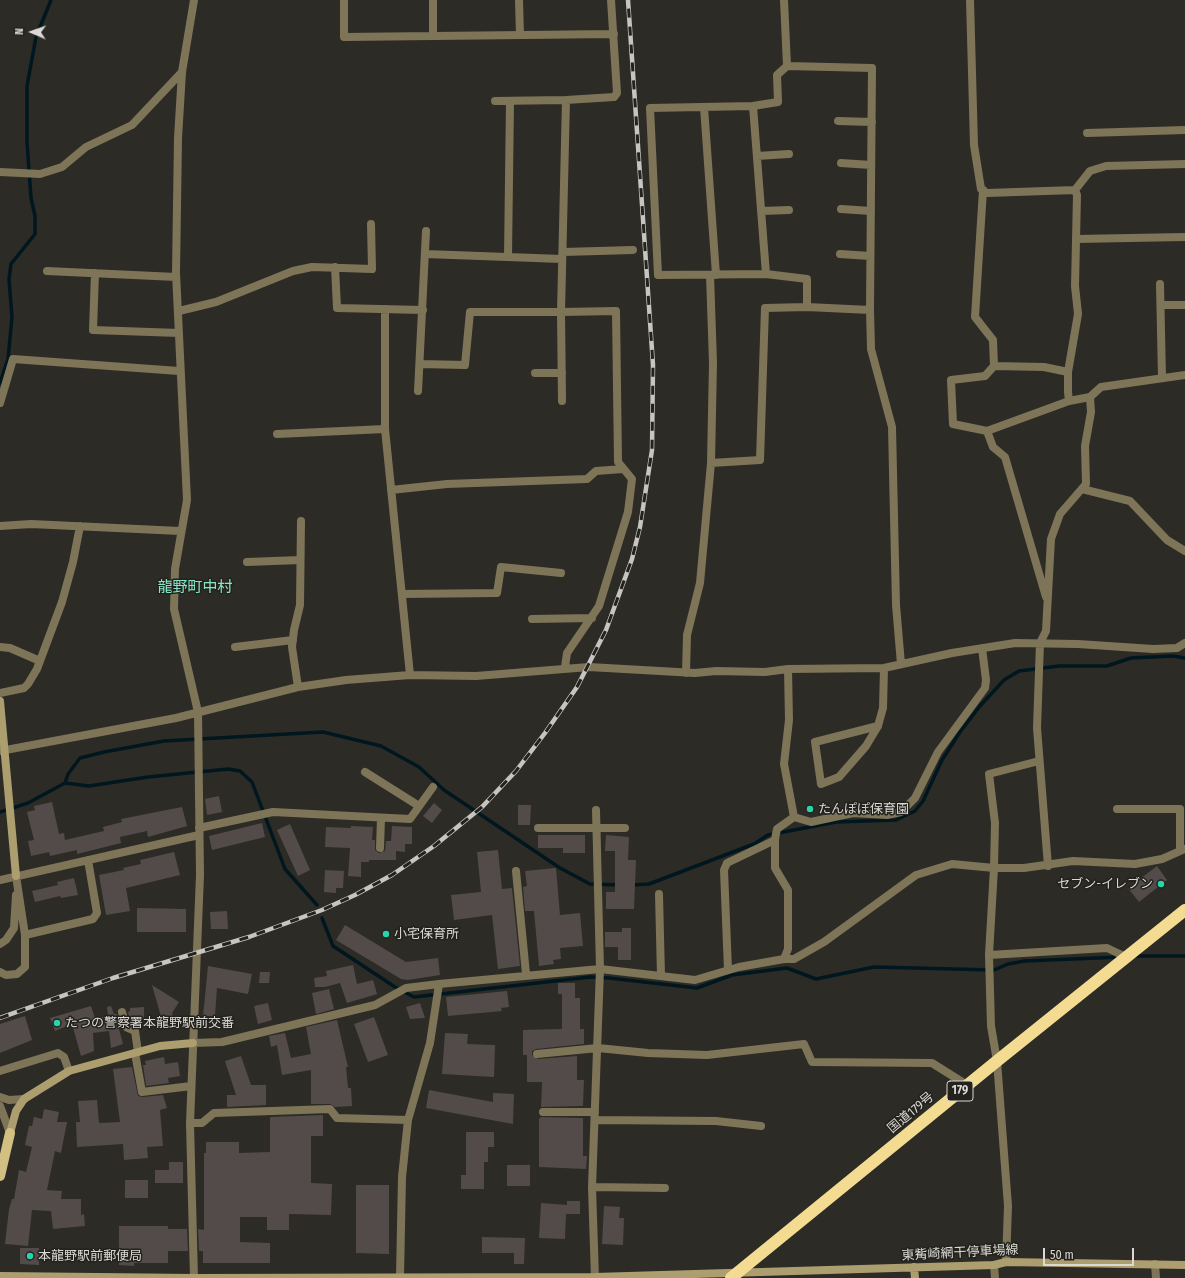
<!DOCTYPE html>
<meta charset="utf-8">
<style>
body{margin:0}
#map{position:relative;width:1185px;height:1278px;overflow:hidden;background:#2d2b25;font-family:"Fira Sans Condensed",sans-serif}
canvas{display:block}
.north{position:absolute;left:12px;top:12px;width:40px;height:40px;-webkit-text-stroke:3px #23221c;paint-order:stroke;rotate:272deg;font-size:11px;font-weight:700;line-height:16px;text-align:center;color:#dad9d5}
.north::after{content:'';display:block;margin:auto;width:14px;height:18px;background:#dad9d5;clip-path:polygon(50% 0,100% 100%,50% 72%,0 100%)}
.scale{position:absolute;left:1043px;top:1248px;width:91px;height:18px;box-sizing:border-box;border:2px solid #dad9d5;border-top:0;padding-left:5px;font-size:12px;line-height:14px;white-space:nowrap;color:#dad9d5;-webkit-text-stroke:3px #23221c;paint-order:stroke}
</style>
<div id="map">
<canvas width="1185" height="1278"></canvas>
<div class="north">N</div>
<div class="scale">50 m</div>
</div>
<script>
const g = document.querySelector('canvas').getContext('2d');
g.lineJoin = 'round';
const shape = rows => new Path2D(rows.map(r => 'M' + r).join(''));
function stroke(path, color, width, dash) { g.strokeStyle = color; g.lineWidth = width; g.lineCap = dash ? 'butt' : 'round'; g.setLineDash(dash || []); g.stroke(path); }
function fill(path, color) { g.fillStyle = color; g.fill(path, 'evenodd'); }
function label(font, color, halo, rows, align = 'center') {
  g.font = font + ' "Fira Sans Condensed","Noto Sans JP",sans-serif'; g.lineWidth = 3; g.setLineDash([]); g.textBaseline = 'middle'; g.strokeStyle = halo; g.fillStyle = color; for (const [text, x, y, turn = 0] of rows) {
    g.save(); g.translate(x, y); g.rotate((+turn || 0) * Math.PI / 180); g.textAlign = isNaN(turn) ? turn : align; if (halo) g.strokeText(text, 0, 0); g.fillText(text, 0, 0); g.restore();
  }
}
const stream = shape([
 [0,383,8,359,12,317,9,279,11,264,35,234,35,216,31,198,27,142,27,86,36,37,51,0],
 [65,783,89,786,148,777,228,769,240,771,252,782,285,869,317,905],
 [0,812,28,803,65,783,68,774,80,758,104,752,164,741,323,732,381,746,419,767,444,790,560,868,590,884,620,885],
 [632,885,649,884,754,844,768,835,836,822,896,820,915,811,923,801,942,760,960,732,980,706,1004,680,1019,671,1059,666,1107,666,1131,658,1173,656,1185,658],
 [322,918,333,946,395,987,414,997,590,977,609,978,697,988,732,975,787,968,816,979,874,967,994,970,1008,964,1025,961,1122,957],
 [1134,956,1185,956]
]);
const building = shape([
 [219,796,222,812,207,815,205,799],
 [52,802,59,834,64,833,65,840,104,831,103,827,122,822,121,819,182,807,187,826,148,837,147,831,120,837,121,843,77,854,77,850,50,856,49,852,31,856,28,841,34,840,27,812,35,810,34,806],
 [434,803,442,810,432,823,423,816],
 [518,805,531,805,530,825,518,825],
 [262,823,265,837,212,850,209,836],
 [290,824,310,870,298,876,277,830],
 [351,826,373,827,372,840,375,840,375,850,379,853,385,851,386,841,391,841,392,826,412,827,412,844,405,844,405,852,396,851,396,860,369,860,369,862,361,862,361,877,348,876,350,848,325,847,326,827,351,828],
 [538,835,585,835,585,853,563,853,563,848,538,848],
 [606,835,629,837,628,860,636,860,634,909,606,909,606,892,615,892,615,851,605,851],
 [498,850,502,889,512,888,520,966,498,969,492,915,454,920,451,895,481,892,477,852],
 [174,852,180,875,126,888,130,911,106,915,99,875,124,870,123,868,141,864,140,860],
 [1157,866,1167,880,1139,902,1128,888],
 [556,868,560,915,580,913,583,946,560,948,561,959,553,960,554,964,539,966,534,911,525,911,523,887,527,886,525,871],
 [325,870,344,871,343,888,336,888,336,893,324,892],
 [74,878,78,895,61,898,60,896,35,902,32,891,58,885,57,882],
 [137,908,186,909,186,932,137,932],
 [227,911,228,929,211,929,210,912],
 [345,925,406,962,438,958,440,975,408,980,401,979,336,940],
 [622,928,631,928,631,960,618,960,618,947,605,947,605,932,622,932],
 [353,965,357,984,373,980,377,994,347,1003,340,983,325,987,315,987,314,978,327,976,326,971],
 [208,966,252,974,248,994,217,988,215,1016,203,1016],
 [260,972,270,972,269,983,259,983],
 [558,983,575,983,575,998,580,998,580,1029,584,1029,584,1044,536,1049,532,1051,532,1055,538,1059,577,1056,577,1080,584,1080,583,1106,541,1107,542,1082,527,1082,527,1055,523,1055,523,1030,562,1029,562,994,558,994],
 [152,985,179,1002,172,1013,176,1024,164,1027],
 [329,989,334,1009,316,1014,312,993],
 [507,991,509,1007,501,1008,502,1011,448,1016,446,997],
 [268,1003,272,1020,258,1024,254,1006],
 [420,1003,425,1018,410,1019,406,1007],
 [91,1006,95,1018,108,1016,107,1007,111,1006,114,1014,117,1014,120,1029,119,1029,123,1044,111,1048,109,1031,93,1033,94,1051,81,1056,72,1024,55,1031,50,1018],
 [144,1007,144,1022,130,1022,128,1012,130,1011,130,1008],
 [25,1016,32,1040,0,1053,0,1024],
 [374,1017,388,1055,368,1062,354,1024],
 [337,1020,348,1067,346,1067,348,1088,351,1088,352,1106,335,1107,330,1104,311,1104,311,1070,282,1075,277,1045,271,1047,269,1036,285,1033,291,1058,311,1054,306,1027],
 [445,1033,468,1034,467,1044,495,1045,494,1077,442,1074],
 [241,1056,251,1085,266,1085,266,1105,227,1107,227,1095,236,1095,225,1061],
 [164,1057,165,1064,178,1062,180,1076,168,1078,169,1083,146,1086,143,1065,146,1065,145,1061],
 [132,1067,138,1096,143,1097,163,1095,167,1108,160,1110,163,1146,147,1147,148,1158,124,1160,123,1144,77,1147,76,1122,80,1122,78,1101,97,1100,99,1123,120,1122,113,1069],
 [429,1090,493,1102,493,1093,514,1094,513,1124,426,1108],
 [44,1109,59,1112,57,1122,67,1122,61,1153,55,1151,47,1190,62,1191,61,1199,81,1199,81,1215,84,1214,85,1226,53,1229,51,1211,32,1210,28,1246,5,1244,9,1209,12,1199,14,1199,19,1170,26,1172,32,1147,25,1145,29,1126,32,1126,34,1117,42,1119],
 [323,1115,323,1136,311,1136,311,1183,332,1184,331,1215,289,1214,289,1230,267,1230,267,1217,240,1217,240,1242,270,1243,270,1263,203,1263,203,1251,199,1251,198,1229,204,1230,204,1153,206,1153,206,1142,239,1142,239,1153,270,1152,270,1117],
 [541,1117,583,1118,583,1156,587,1156,586,1169,539,1167,539,1119],
 [466,1132,494,1132,494,1147,488,1147,488,1162,484,1162,484,1189,461,1189,461,1175,466,1175],
 [169,1162,183,1162,183,1183,155,1183,155,1170,169,1170],
 [507,1165,530,1165,530,1186,507,1186],
 [125,1180,148,1180,148,1198,125,1198],
 [356,1185,389,1185,389,1254,356,1253],
 [567,1201,580,1201,580,1214,566,1214,565,1239,539,1238,541,1203,567,1205],
 [604,1206,620,1207,619,1218,624,1218,623,1245,602,1244],
 [119,1226,168,1226,168,1229,187,1229,188,1251,168,1251,168,1263,134,1263,134,1266,119,1265],
 [482,1237,525,1238,524,1264,514,1264,514,1253,482,1253],
 [20,1248,39,1248,39,1265,20,1264]
]);
const street = shape([
 [194,0,182,72,178,138,176,273,187,500,175,569,174,609,198,712,200,875,190,1123,194,1278],
 [344,0,344,37,614,34],
 [433,0,433,36],
 [519,0,520,35],
 [784,0,787,66,777,75,778,102,753,106,650,108,658,275,766,274,807,279,807,307,870,310],
 [970,0,974,145,981,189,987,193,1075,190,1077,195,1075,286,1078,314,1068,372,1068,392,1069,401,1090,397],
 [787,66,872,68,870,310,871,349,892,427,896,605,901,664],
 [495,101,566,100],
 [753,106,766,274],
 [704,107,716,275],
 [838,121,872,122],
 [1087,133,1185,130],
 [757,156,789,154],
 [841,163,871,165],
 [0,172,40,174,62,167,86,147,132,125,182,72],
 [983,190,975,317,993,340,994,366,1044,367,1068,372],
 [1075,190,1090,171,1106,166,1185,164],
 [841,209,871,211],
 [761,211,789,210],
 [1076,239,1185,237],
 [563,252,633,250],
 [425,254,562,259],
 [840,254,870,256],
 [508,257,510,101],
 [335,267,337,308,423,310],
 [47,271,176,277],
 [95,273,93,330,179,333],
 [1160,284,1162,378],
 [1161,305,1185,305],
 [385,309,385,429,410,675],
 [179,311,216,302,293,271,312,267,372,269,371,224],
 [420,364,465,365,470,312,561,312,562,401],
 [994,366,985,376,951,380,953,424,987,431,993,447,1005,457,1046,597],
 [535,373,562,373],
 [418,391,426,231],
 [0,403,13,359,179,371],
 [987,431,1069,401],
 [277,434,385,429],
 [711,463,760,460,765,308,807,307],
 [1082,489,1130,501,1167,540,1185,551],
 [391,490,447,484,587,479,596,471,623,469],
 [0,526,31,524,180,531],
 [247,562,300,560],
 [402,594,497,593,501,567,561,573],
 [532,619,592,618],
 [0,647,10,648,40,661],
 [235,647,293,640],
 [565,667,567,653,599,606,628,512,632,479,618,462,616,311,561,312,566,100,614,97,617,93,611,0],
 [788,669,789,720,784,764,794,817,811,822,853,813,887,815,901,812,915,798,938,752,985,688,986,680,982,648],
 [686,673,687,635,700,583,711,463,713,363,710,275],
 [298,687,292,647,294,630,300,605,301,521],
 [0,693,24,688,28,684,37,669,62,602,73,562,80,526],
 [878,726,815,742,821,784,839,777,866,746,878,726,883,708,884,668],
 [0,751,176,718,298,687,346,680,410,675,476,676,589,667,695,673,716,671,765,672,788,669,884,668,952,653,1015,643,1078,644,1153,649,1177,648,1185,643],
 [365,772,419,806],
 [1117,809,1180,809,1180,851],
 [199,828,273,812,410,819,433,787],
 [538,828,625,828],
 [380,848,381,818],
 [1048,866,1037,728,1040,643,1046,631,1051,539,1060,514,1086,484,1085,446,1091,412,1090,397,1101,387,1185,375],
 [516,871,526,974],
 [0,880,199,835],
 [659,894,661,976],
 [25,935,93,919,97,913,88,860],
 [0,944,6,940,14,928,16,895],
 [989,955,1107,948,1126,957],
 [784,959,788,949,788,890,775,868,775,839,777,829,794,817],
 [728,970,724,870,727,863,775,840],
 [0,972,6,975,17,974,25,967,25,935,16,876],
 [122,1012,126,1027,135,1031,138,1052],
 [193,1043,222,1042,375,1005,406,988,439,984,600,969,695,980,739,967,784,959,794,959,824,942,916,875,952,864,994,868,1024,868,1073,861,1135,864,1162,859,1185,849],
 [135,1053,142,1092,191,1086],
 [537,1054,598,1048,648,1053,707,1055,804,1044,812,1062,932,1063,967,1085],
 [0,1071,58,1053,64,1057,69,1071],
 [0,1097,9,1100,24,1099],
 [0,1106,10,1133],
 [543,1112,595,1112],
 [595,1120,716,1121,761,1126],
 [190,1123,202,1123,214,1113,330,1109,337,1118,408,1120],
 [592,1187,665,1188],
 [1006,1262,1008,1206,997,1061,991,1026,989,955,994,868,995,823,989,774,1039,761],
 [1155,1264,1156,1278],
 [994,1265,995,1278],
 [400,1277,402,1177,408,1120,430,1043,439,984],
 [595,1278,592,1187,600,969,596,810]
]);
const secondary = shape([
 [0,701,16,876],
 [10,1133,16,1111,24,1099,69,1071,160,1046,193,1043],
 [914,1267,915,1278],
 [0,1276,194,1278,595,1277,994,1265,1006,1262,1185,1265]
]);
const primary = shape([
 [0,1176,10,1133]
]);
const highway = shape([
 [731,1278,997,1061,1185,910]
]);
const rail = shape([
 [0,1018,113,978,249,937,322,910,355,895,392,875,434,846,482,807,516,771,545,733,577,687,606,630,632,559,640,527,652,450,653,365,628,0]
]);
const markers = [
 [810,809,4,"#27d5ad"],
 [1161,884,4,"#27d5ad"],
 [386,934,4,"#27d5ad"],
 [57,1023,4,"#27d5ad"],
 [30,1256,4,"#27d5ad"]
];
const shields = [
 [960,1091,26]
];
const shieldNames = [
 ["179",960,1091]
];
const poiNames = [
 ["たんぽぽ保育園",818,809],
 ["セブン-イレブン",1153,884,"right"],
 ["小宅保育所",394,934],
 ["たつの警察署本龍野駅前交番",65,1023],
 ["本龍野駅前郵便局",38,1256]
];
const streetNames = [
 ["国道179号",911,1113,-40],
 ["東觜崎網干停車場線",960,1253,-3]
];
const quarterNames = [
 ["龍野町中村",195,588]
];
stroke(stream, '#00171f', 3.5);
fill(building, '#534b49');
stroke(street, '#7e7558', 8);
stroke(secondary, '#ad9e70', 8);
stroke(primary, '#d2bf82', 10);
stroke(highway, '#f3dc92', 12);
stroke(rail, '#c6c5c1', 4.5);
stroke(rail, '#23221c', 3, [9]);
for (const [x, y, r, color] of markers) { const dot = new Path2D(); dot.arc(x, y, r, 0, 2 * Math.PI); g.fillStyle = color; g.fill(dot); stroke(dot, '#23221c', 1.5); }
for (const [x, y, w] of shields) { const box = new Path2D(); box.roundRect(x - w / 2, y - 10, w, 20, 3); g.fillStyle = '#23221c'; g.fill(box); stroke(box, '#dad9d5', 1); }
label('bold 12px', '#dad9d5', null, shieldNames);
label('13px', '#dad9d5', '#23221c', poiNames, 'left');
label('13px', '#dad9d5', '#23221c', streetNames);
label('15px', '#87e6c9', '#23221c', quarterNames);
</script>
